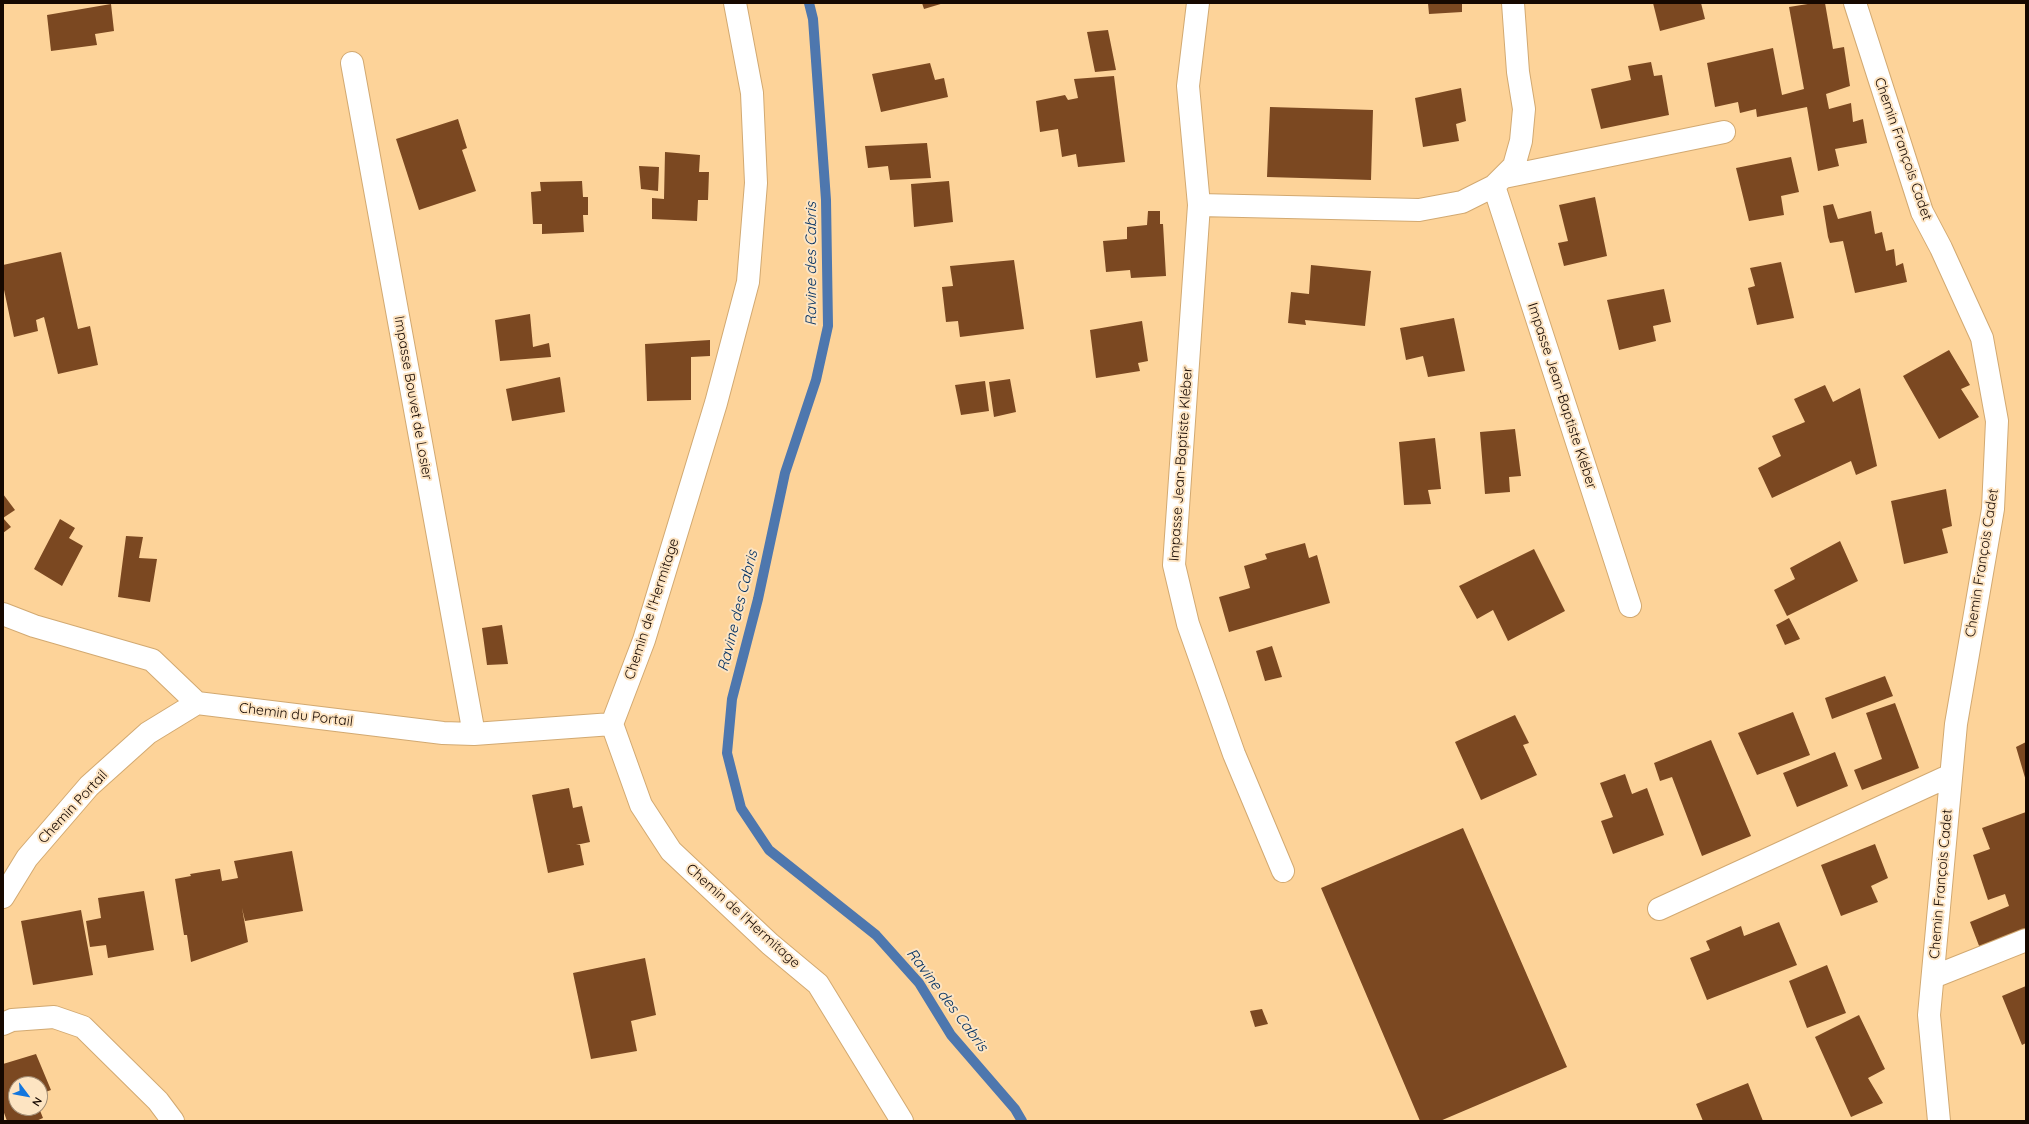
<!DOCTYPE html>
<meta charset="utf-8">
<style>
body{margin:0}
#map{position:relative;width:2029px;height:1124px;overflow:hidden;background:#fdd399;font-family:Quicksand,sans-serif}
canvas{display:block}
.frame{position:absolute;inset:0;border:4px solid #160800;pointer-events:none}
.north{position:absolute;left:8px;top:1076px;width:40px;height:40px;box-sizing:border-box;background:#fde4c2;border:1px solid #a18c74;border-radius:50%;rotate:122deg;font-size:11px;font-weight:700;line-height:16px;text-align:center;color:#160800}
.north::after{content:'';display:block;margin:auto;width:14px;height:18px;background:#1376de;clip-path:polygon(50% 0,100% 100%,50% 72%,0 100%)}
</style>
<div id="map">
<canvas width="2029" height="1124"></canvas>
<div class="frame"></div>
<div class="north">N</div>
</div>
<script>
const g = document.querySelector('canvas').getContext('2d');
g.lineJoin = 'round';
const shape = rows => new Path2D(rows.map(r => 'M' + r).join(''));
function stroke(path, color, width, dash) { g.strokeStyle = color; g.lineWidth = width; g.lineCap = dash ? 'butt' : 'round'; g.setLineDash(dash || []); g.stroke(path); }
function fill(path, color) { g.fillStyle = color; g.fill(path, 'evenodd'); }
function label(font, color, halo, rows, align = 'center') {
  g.font = font + ' Quicksand,sans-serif'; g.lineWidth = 4; g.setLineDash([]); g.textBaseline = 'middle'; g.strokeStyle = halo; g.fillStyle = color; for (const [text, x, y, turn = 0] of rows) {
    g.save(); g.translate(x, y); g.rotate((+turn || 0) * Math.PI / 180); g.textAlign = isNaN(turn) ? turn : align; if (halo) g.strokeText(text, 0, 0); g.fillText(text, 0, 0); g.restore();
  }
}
const stream = shape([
 [809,3,813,19,826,200,828,326,816,380,785,473,758,599,732,699,727,753,741,808,769,850,876,935,919,983,951,1035,1015,1109,1022,1121]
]);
const building = shape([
 [922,3,944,3,924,9],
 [1428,3,1462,3,1462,12,1429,14],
 [1653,3,1701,3,1705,19,1660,31],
 [1814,3,1825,3,1833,49,1844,47,1850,86,1826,94,1829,109,1851,103,1853,122,1863,119,1867,143,1835,149,1839,166,1818,171,1807,107,1757,117,1756,109,1740,113,1738,102,1715,107,1707,63,1773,48,1782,95,1804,89,1789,7],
 [111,4,114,31,95,34,97,45,51,51,47,15],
 [1108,30,1116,70,1095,72,1087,32],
 [1651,62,1654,76,1662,75,1669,115,1601,129,1591,89,1631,80,1628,66],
 [930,63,935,80,944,78,948,97,881,112,872,74],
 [1114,76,1125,162,1078,167,1076,154,1062,157,1058,129,1040,132,1036,101,1065,95,1068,100,1078,98,1074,79],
 [1461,88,1466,121,1456,124,1459,141,1423,147,1415,98],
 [1270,107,1373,110,1371,180,1267,177],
 [458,119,467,148,462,150,476,191,419,210,396,139],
 [927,143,931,178,890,180,888,166,868,168,865,146],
 [665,152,700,155,699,172,709,172,708,200,698,200,697,221,652,219,652,198,664,199],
 [1791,157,1799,192,1781,196,1784,215,1749,221,1736,168],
 [639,166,659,167,658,191,641,189],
 [582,181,583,197,588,197,588,215,583,215,584,232,542,234,542,224,533,224,531,192,541,191,540,182],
 [949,181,953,222,914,227,911,184],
 [1595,197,1607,256,1564,266,1558,243,1568,241,1559,205],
 [1833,204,1838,219,1871,211,1875,234,1882,232,1886,251,1894,249,1896,266,1903,263,1907,282,1855,293,1843,241,1830,243,1828,237,1823,206],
 [1148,211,1160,211,1160,224,1163,224,1166,276,1131,278,1130,270,1106,272,1103,241,1127,239,1127,227,1147,225],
 [61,252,78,329,90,326,98,365,58,374,44,317,36,320,38,331,14,337,3,285,3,265],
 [1014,260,1024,329,960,337,958,321,946,322,942,287,953,286,950,266],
 [1781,262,1794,318,1757,325,1748,288,1755,286,1750,268],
 [1311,265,1371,271,1365,326,1305,320,1306,325,1288,323,1291,292,1309,294],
 [1664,289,1671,322,1653,326,1656,341,1619,350,1607,300],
 [530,314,533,347,549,343,551,357,500,361,495,320],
 [1454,318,1465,371,1428,377,1423,356,1406,360,1400,328],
 [1142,321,1148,361,1138,363,1140,371,1096,378,1090,330],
 [710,340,710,356,691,357,691,400,647,401,645,344],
 [1949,350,1970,385,1961,389,1979,417,1939,439,1903,376],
 [560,377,565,412,512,421,506,389],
 [1010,379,1016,412,994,417,989,382],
 [985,381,989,411,961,415,955,385],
 [1825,385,1833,402,1860,388,1877,466,1856,475,1851,461,1772,498,1758,468,1781,456,1772,436,1805,422,1794,399],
 [1515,429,1521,476,1509,477,1510,492,1485,494,1480,432],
 [1435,438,1441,489,1428,490,1431,504,1404,505,1399,442],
 [1946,489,1952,526,1942,529,1948,553,1904,564,1891,501],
 [3,494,15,510,3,518,11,527,3,533],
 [60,519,75,528,69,538,83,546,62,586,34,569],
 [126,536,143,537,139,558,157,559,150,602,118,597],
 [1840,541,1858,581,1787,616,1774,590,1795,579,1790,568],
 [1305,543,1309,558,1317,555,1330,603,1229,632,1219,597,1250,588,1244,566,1267,559,1265,554],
 [1534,549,1565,611,1508,641,1493,610,1477,619,1459,586],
 [1789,618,1800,639,1785,645,1776,625],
 [502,625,508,664,487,665,482,628],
 [1272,646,1282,677,1265,681,1256,651],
 [1885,676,1893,696,1832,719,1825,698],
 [1895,703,1919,768,1862,790,1854,770,1882,759,1866,713],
 [1793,712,1810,755,1757,775,1738,733],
 [1515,715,1529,743,1523,745,1537,775,1481,800,1455,742],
 [1711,740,1751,836,1702,856,1672,777,1660,781,1654,763],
 [2026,742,2026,781,2016,747],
 [1835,752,1848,786,1797,807,1783,773],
 [1625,774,1632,794,1647,788,1664,835,1613,854,1601,821,1613,817,1600,783],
 [569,788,573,808,582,806,590,842,576,845,580,845,584,865,548,873,532,795],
 [2026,812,2026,932,1981,951,1970,922,2009,906,2005,894,1988,900,1973,855,1990,849,1982,828],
 [1463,828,1567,1067,1440,1121,1420,1121,1321,888],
 [1875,844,1888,878,1871,886,1878,902,1841,916,1821,865],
 [292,851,303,911,245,921,242,908,248,942,191,962,187,935,184,935,175,879,191,876,190,874,220,869,222,881,238,878,234,861],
 [144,891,154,950,108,958,106,945,90,947,86,921,101,918,98,898],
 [81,910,93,975,33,985,21,921],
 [1779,922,1797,965,1707,1000,1690,958,1710,950,1706,941,1741,926,1744,936],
 [645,958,656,1015,631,1021,637,1051,591,1059,573,973],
 [1827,965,1846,1013,1807,1028,1789,981],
 [2026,986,2026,1043,2022,1045,2002,996],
 [1262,1009,1268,1024,1255,1027,1250,1011],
 [1859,1015,1885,1069,1868,1078,1883,1103,1851,1117,1815,1037],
 [36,1054,51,1090,40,1094,40,1084,16,1084,16,1108,39,1108,43,1118,36,1121,7,1121,3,1110,3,1064],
 [1748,1083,1763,1121,1703,1121,1696,1104]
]);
const minor = shape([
 [735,3,752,93,756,183,748,282,716,403,644,640,612,724,641,805,671,851,770,944,818,984,902,1121],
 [1198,3,1188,86,1199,205,1174,565,1188,624,1234,754,1283,871],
 [1855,3,1922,212,1941,248,1982,338,1997,421,1993,509,1956,724,1929,1015,1939,1121],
 [352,63,474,734],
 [1504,177,1724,132],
 [1494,186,1630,606],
 [1199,205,1419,210,1462,202,1494,186,1514,166,1521,141,1524,109,1518,72,1513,3],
 [3,614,34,626,152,660,197,703,443,733,474,734,612,724],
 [3,897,27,858,89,786,148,733,197,703],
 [1659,909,1951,775],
 [1933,977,2026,940],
 [3,1024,12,1020,54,1017,83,1027,158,1101,173,1121]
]);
const streetNames = [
 ["Chemin François Cadet",1903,149,71],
 ["Impasse Jean-Baptiste Kléber",1562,396,72],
 ["Impasse Bouvet de Losier",413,398,80],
 ["Impasse Jean-Baptiste Kléber",1181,464,-86],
 ["Chemin François Cadet",1982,563,-81],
 ["Chemin de l'Hermitage",652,609,-72],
 ["Chemin du Portail",296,715,7],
 ["Chemin Portail",73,807,-47],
 ["Chemin François Cadet",1941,884,-85],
 ["Chemin de l'Hermitage",743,916,42]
];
const waterNames = [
 ["Ravine des Cabris",811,264,-90],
 ["Ravine des Cabris",738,611,-76],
 ["Ravine des Cabris",947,1000,53]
];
stroke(stream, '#4e77ae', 10);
fill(building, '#7b4821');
stroke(minor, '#d2a971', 24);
stroke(minor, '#fff', 22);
label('14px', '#160800', '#fde4c2', streetNames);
label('italic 15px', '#043264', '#fde4c2', waterNames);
</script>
